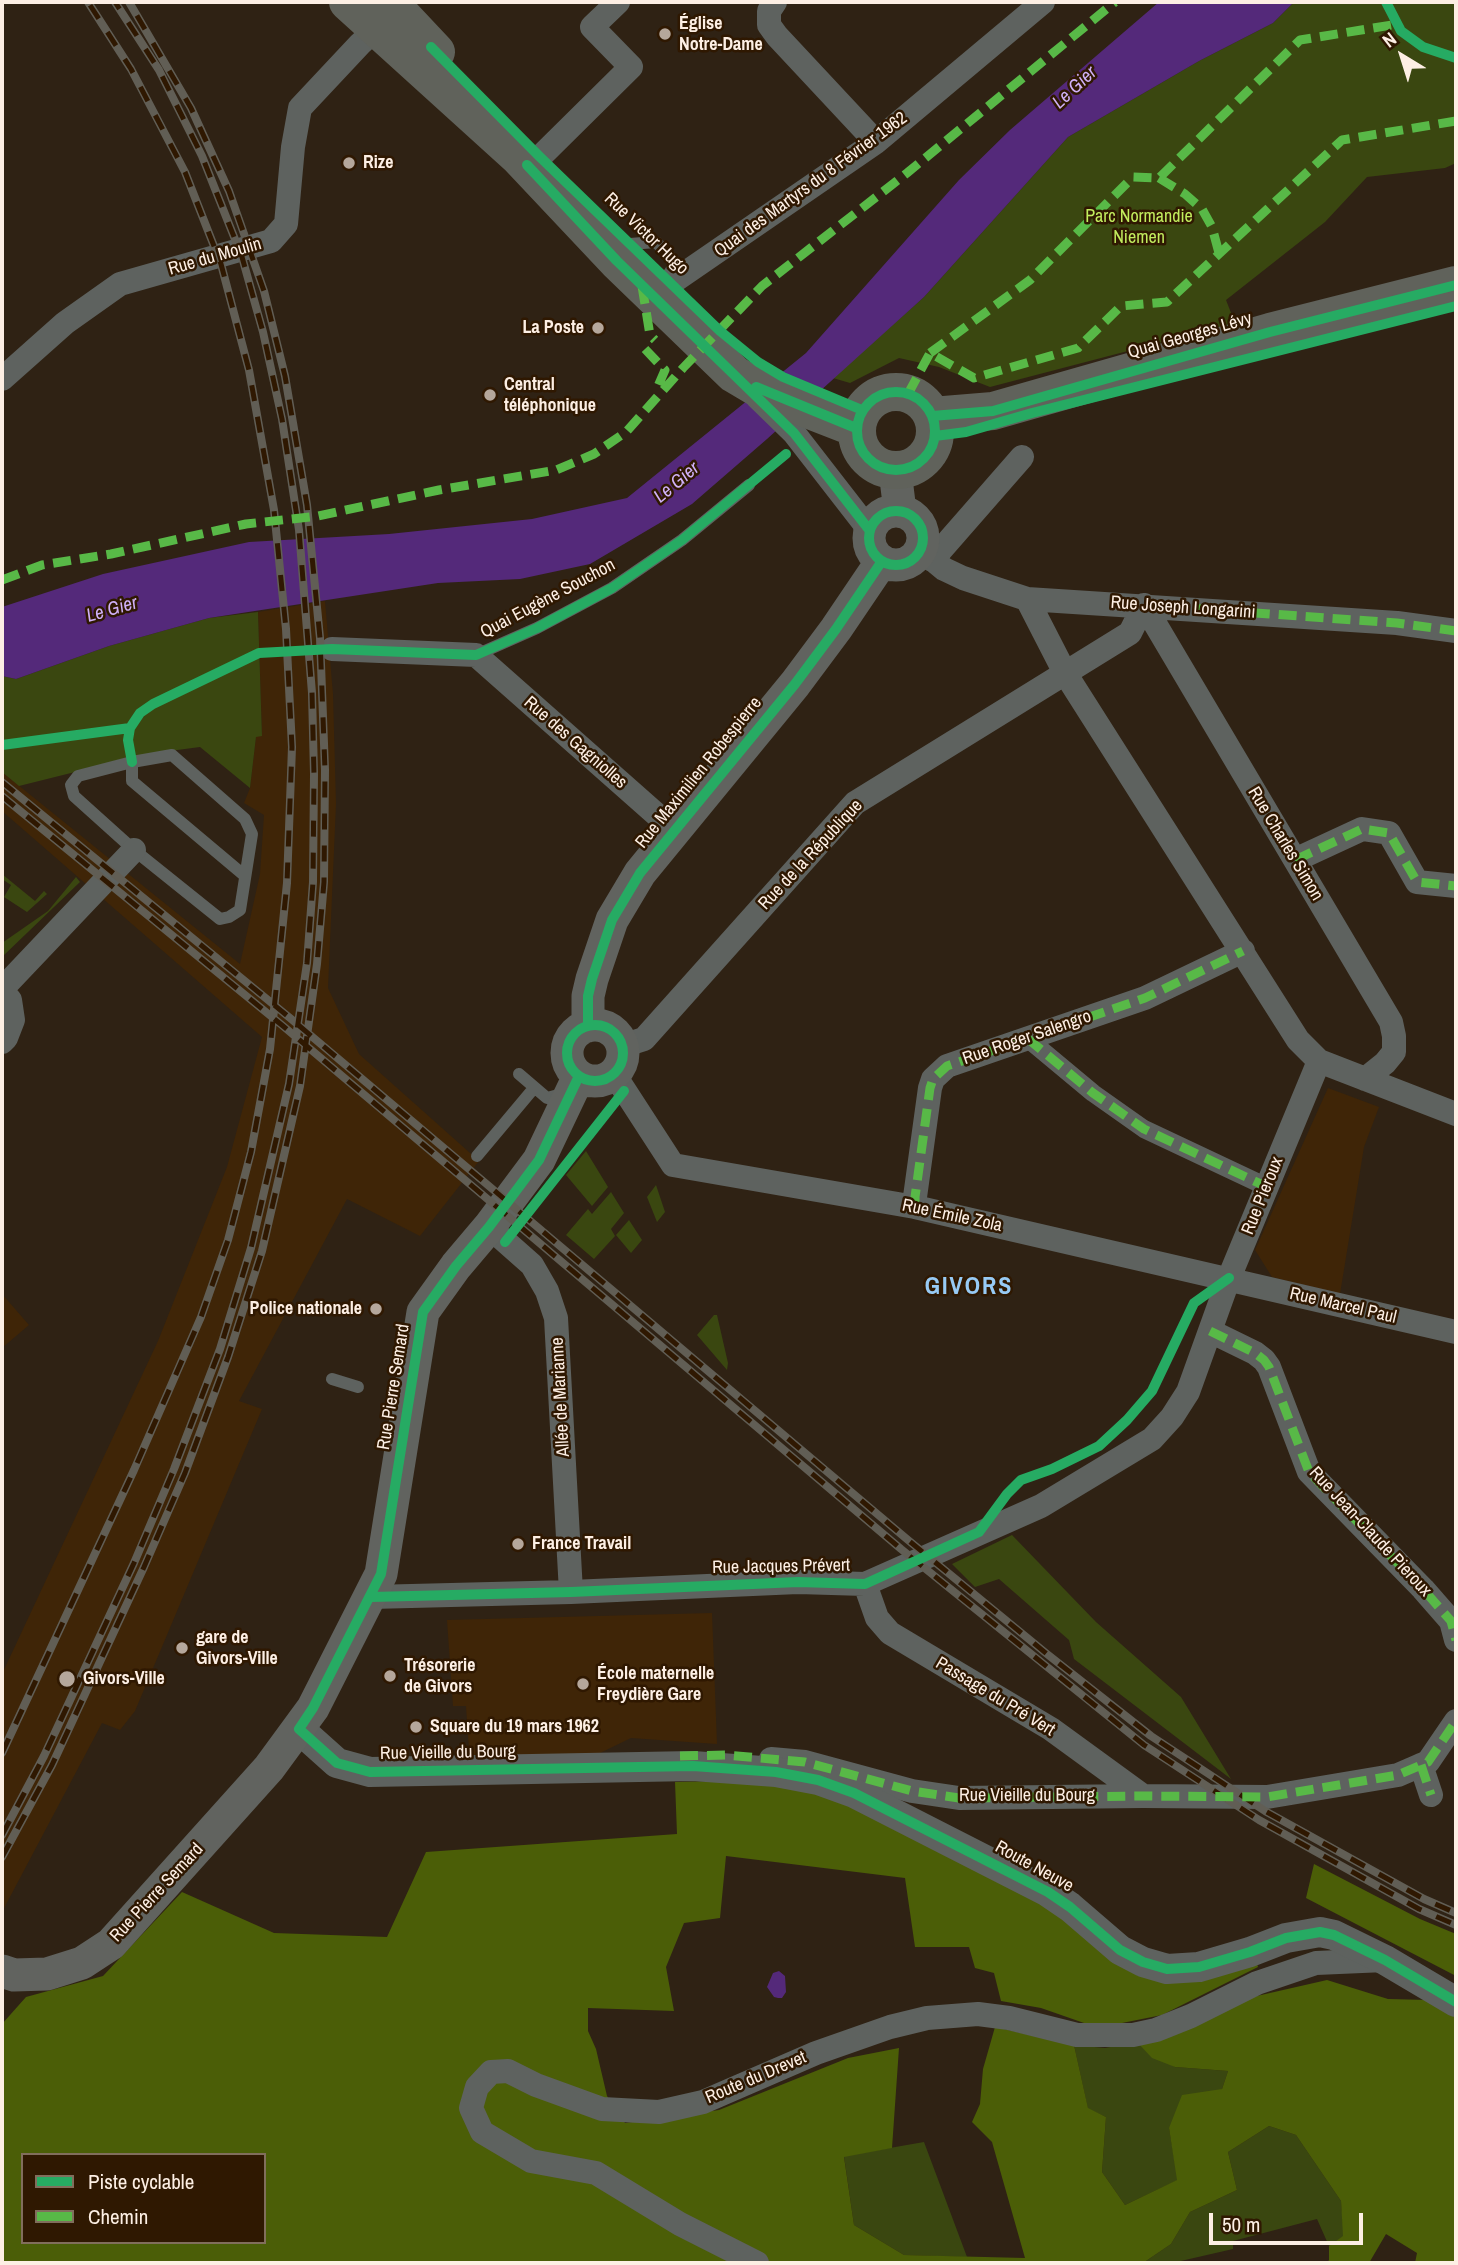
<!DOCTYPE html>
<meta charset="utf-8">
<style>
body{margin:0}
#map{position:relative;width:1458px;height:2265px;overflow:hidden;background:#2f2214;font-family:"Archivo Narrow",sans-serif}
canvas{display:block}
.frame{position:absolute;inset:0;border:4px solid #fdefe4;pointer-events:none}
.legend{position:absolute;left:21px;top:2153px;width:245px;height:91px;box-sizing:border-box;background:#2f1801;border:2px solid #816e5c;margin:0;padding:9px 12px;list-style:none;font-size:21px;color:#fdefe4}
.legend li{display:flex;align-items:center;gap:14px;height:35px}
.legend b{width:35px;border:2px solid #816e5c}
.north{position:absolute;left:1367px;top:21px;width:70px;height:70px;-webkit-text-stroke:5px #2f1801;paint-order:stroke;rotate:322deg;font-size:19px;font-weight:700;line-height:28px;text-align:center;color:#fdefe4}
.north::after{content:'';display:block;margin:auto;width:24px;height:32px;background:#fdefe4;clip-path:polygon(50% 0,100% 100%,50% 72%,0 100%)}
.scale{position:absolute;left:1209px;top:2213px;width:154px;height:32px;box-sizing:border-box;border:4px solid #fdefe4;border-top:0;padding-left:9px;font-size:21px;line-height:24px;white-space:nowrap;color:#fdefe4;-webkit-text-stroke:5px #2f1801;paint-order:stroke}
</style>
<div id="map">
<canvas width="1458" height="2265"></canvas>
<div class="frame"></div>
<ul class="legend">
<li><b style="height:9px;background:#26ab63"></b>Piste cyclable</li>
<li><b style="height:9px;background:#58b947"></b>Chemin</li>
</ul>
<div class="north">N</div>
<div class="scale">50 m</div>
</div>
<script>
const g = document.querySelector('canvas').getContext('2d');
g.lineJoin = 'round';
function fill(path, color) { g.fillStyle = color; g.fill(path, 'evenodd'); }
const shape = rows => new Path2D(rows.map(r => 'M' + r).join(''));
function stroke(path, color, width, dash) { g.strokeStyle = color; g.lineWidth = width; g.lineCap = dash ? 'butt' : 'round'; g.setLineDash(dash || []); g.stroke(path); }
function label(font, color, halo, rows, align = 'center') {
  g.font = font + ' "Archivo Narrow",sans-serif'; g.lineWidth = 5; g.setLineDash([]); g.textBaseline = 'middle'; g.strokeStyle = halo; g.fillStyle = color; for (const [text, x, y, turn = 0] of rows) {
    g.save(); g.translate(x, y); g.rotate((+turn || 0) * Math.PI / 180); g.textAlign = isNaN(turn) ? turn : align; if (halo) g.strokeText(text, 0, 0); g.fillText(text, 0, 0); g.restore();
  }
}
const built = shape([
 [325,601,333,694,336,804,328,988,359,1054,479,1161,420,1236,347,1199,239,1401,262,1409,135,1711,120,1730,102,1723,2,1912,2,1674,158,1341,227,1167,262,1037,2,811,2,772,240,964,260,874,264,815,244,803,250,788,256,736,262,735,258,612],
 [1328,1088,1379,1107,1364,1147,1340,1294,1272,1277,1255,1250],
 [2,1294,29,1325,2,1348],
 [712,1613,717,1744,631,1738,600,1753,470,1764,466,1706,453,1706,447,1620]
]);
const green = shape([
 [1294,2,1456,2,1456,163,1445,168,1367,177,1325,222,1226,300,1235,323,990,387,939,367,899,358,850,383,833,378,924,297,1068,137,1199,61,1273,23],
 [258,612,262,736,256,737,250,788,200,747,147,754,19,786,2,772,2,676,16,679,109,646,209,618],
 [2,874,35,901,44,891,47,894,27,912,4,897,11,885,2,879],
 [76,877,80,882,2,957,2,943,48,911],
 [586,1151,608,1187,592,1206,566,1175],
 [656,1185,665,1212,657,1222,647,1197],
 [611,1192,624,1213,611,1229,615,1236,594,1259,566,1235,588,1209,592,1214],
 [629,1220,642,1240,631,1253,616,1235],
 [714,1315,717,1315,728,1363,727,1370,697,1335],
 [1012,1535,1096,1622,1181,1697,1231,1779,1074,1659,1069,1640,999,1579,975,1587,952,1564],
 [1137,2042,1175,2067,1228,2071,1222,2089,1169,2128,1178,2180,1125,2205,1102,2172,1106,2117,1088,2109,1074,2045,1105,2048],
 [1269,2126,1296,2135,1341,2201,1344,2236,1329,2246,1317,2219,1233,2241,1233,2249,1172,2263,1143,2263,1171,2244,1190,2212,1237,2190,1228,2152],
 [924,2142,967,2257,904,2255,854,2225,844,2156]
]);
const forest = shape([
 [764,1780,828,1789,1045,1904,1115,1960,1255,1957,1258,1967,1162,2015,1117,2024,1084,2023,1041,2008,1001,2001,994,1973,975,1968,969,1947,915,1947,905,1878,726,1856,720,1918,684,1923,666,1967,674,2011,588,2008,588,2031,596,2049,607,2096,625,2123,719,2110,848,2058,899,2048,892,2148,844,2157,854,2225,904,2255,1025,2258,992,2142,972,2122,980,2104,983,2069,995,2027,1074,2045,1088,2108,1106,2117,1102,2172,1125,2205,1177,2180,1169,2128,1182,2095,1222,2089,1228,2071,1175,2067,1152,2058,1137,2042,1248,1998,1327,1980,1388,1999,1428,2000,1456,2014,1456,2263,1415,2263,1417,2253,1386,2234,1369,2263,1327,2263,1329,2260,1329,2246,1343,2236,1341,2201,1296,2135,1269,2126,1228,2152,1237,2190,1190,2212,1171,2244,1143,2263,2,2263,2,2024,26,1997,103,1976,182,1892,274,1933,387,1937,426,1852,677,1834,675,1782],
 [23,2155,264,2155,264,2242,23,2242],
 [1314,1864,1420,1919,1456,1934,1456,1976,1306,1898]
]);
const water = shape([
 [1159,2,1294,2,1273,23,1199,61,1068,137,924,297,767,439,692,504,590,564,520,579,438,583,209,618,109,646,16,679,2,676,2,607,103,574,249,542,389,534,532,519,627,498,806,353,959,180,1010,130],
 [779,1971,785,1976,786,1992,782,1998,778,1998,774,1997,767,1987,773,1973]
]);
const service = shape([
 [630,244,656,242,676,263,666,278],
 [476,655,537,628,612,588,682,540,749,485],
 [172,755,245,819,252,834,240,910,229,917,220,919,134,850,74,796,71,785,78,776,132,762,172,755],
 [132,762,132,781,245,876],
 [519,1074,547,1098,562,1094,563,1091],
 [477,1156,534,1088],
 [332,1379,358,1387]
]);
const pedestrian = shape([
 [1027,1038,1093,1093,1144,1129,1267,1187]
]);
const minor = shape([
 [775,2,769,11,769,25,777,36,876,142],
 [540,157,631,67,592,27,618,2],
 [671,283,876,142,1043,2],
 [2,379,65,323,120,284,271,241,286,224,293,147,300,108,360,44,387,19],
 [758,398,794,433,870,531],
 [921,550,944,569,963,578,1027,599,1397,623,1456,631],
 [932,560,1022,457],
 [1027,599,1065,673,1298,1040,1319,1061,1456,1114],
 [1144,605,1391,1022,1394,1036,1394,1052,1385,1063,1365,1079],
 [332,649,476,655,674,830],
 [1295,860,1362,829,1389,833,1417,882,1456,886],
 [2,989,134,850],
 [2,991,10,1000,13,1020,6,1038,2,1042],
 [622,1046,644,1039,855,803,1130,633,1144,605],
 [614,1074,673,1165,915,1207,1456,1332],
 [915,1207,915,1197,930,1088,933,1079,947,1066,1145,998,1243,951],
 [489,1227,532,1265,547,1291,556,1318,571,1592],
 [1210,1331,1255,1353,1264,1360,1269,1367,1309,1472,1423,1589,1451,1621,1456,1640],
 [865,1584,877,1618,890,1633,1051,1729,1143,1796],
 [371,1597,571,1592,798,1582,865,1584,1041,1506,1152,1439,1172,1417,1188,1392,1229,1278,1319,1061],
 [771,1759,805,1762,912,1791,959,1798,1143,1796,1267,1797,1398,1775,1428,1762,1456,1721],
 [1421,1765,1431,1795],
 [757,2263,680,2224,596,2173,531,2161,482,2132,471,2108,477,2087,491,2072,508,2071,536,2085,602,2109,659,2112,703,2102,816,2053,890,2027,927,2018,978,2014,1009,2018,1077,2035,1133,2035,1156,2030,1191,2016,1257,1983,1316,1963,1385,1960]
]);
const tertiary = shape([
 [299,1729,337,1763,370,1772,693,1766,776,1772,818,1780,854,1793,1048,1892,1070,1907,1120,1950,1143,1962,1167,1969,1199,1967,1250,1952,1286,1938,1320,1932,1334,1935,1385,1960,1456,2002]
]);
const secondary = shape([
 [895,471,900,511],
 '869 538a27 27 0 1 1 54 0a27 27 0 1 1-54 0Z',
 '567 1053a28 28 0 1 1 56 0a28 28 0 1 1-56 0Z',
 [588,1026,588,996,592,979,612,920,640,873,795,684,836,629,882,561],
 [2,1971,14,1975,47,1974,82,1963,111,1944,269,1768,313,1708,381,1574,423,1312,456,1266,489,1227,539,1160,579,1076]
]);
const primary = shape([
 [348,2,519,157,617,261,734,374,766,393,856,428],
 [389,2,436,52],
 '857 431a39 39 0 1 1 78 0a39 39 0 1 1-78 0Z',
 [932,416,993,411,1270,332,1456,285]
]);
const rail = shape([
 [2,782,290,1018,908,1540,1047,1654,1151,1736,1265,1811,1424,1899,1456,1913],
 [2,796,283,1026,901,1549,1144,1745,1259,1820,1419,1909,1456,1925],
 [2,1753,134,1470,201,1317,228,1240,251,1152,270,1049,287,883,292,747,286,629,274,510,249,370,221,264,185,172,131,69,88,2],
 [2,1835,44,1756,134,1563,174,1469,220,1349,251,1248,289,1084,307,963,313,882,314,774,312,693,299,530,282,419,263,332,242,257,202,156,159,70,115,2],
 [2,1857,52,1765,144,1567,185,1473,228,1357,262,1251,300,1086,317,964,324,882,325,770,320,638,307,505,285,376,264,291,229,191,191,108,129,2]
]);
const quiet = shape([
 [1159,178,1185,194,1202,209,1212,227,1219,253],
 [642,286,650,335,655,340],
 [645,349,665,370,655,393],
 [930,353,1030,280,1133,177,1159,178,1300,40,1398,24],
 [908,394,930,353,974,378,1078,348,1121,306,1167,302,1342,140,1456,121],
 [2,580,42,565,111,554,246,524,318,516,439,490,556,470,594,454,626,432,683,368,762,286,907,173,1115,2],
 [1144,605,1397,623,1456,631],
 [1295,860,1362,829,1389,833,1417,882,1456,886],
 [1027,1038,1093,1093,1144,1129,1267,1187],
 [915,1207,915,1197,930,1088,933,1079,947,1066,1145,998,1243,951],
 [1210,1331,1255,1353,1264,1360,1269,1367,1309,1472,1423,1589,1451,1621,1456,1640],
 [680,1756,725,1755,805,1762,912,1791,959,1798,1143,1796,1267,1797,1398,1775,1428,1762,1456,1721],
 [1421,1765,1431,1795]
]);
const cycleway = shape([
 [1386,2,1401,31,1423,47,1456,58],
 [431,47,540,157,720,331,758,362,783,377,862,410],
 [527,165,617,261,794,433,870,531],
 [756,387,856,428],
 '857 431a39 39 0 1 1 78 0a39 39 0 1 1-78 0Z',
 [932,416,993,411,1270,332,1456,285],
 [935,436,966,432,1032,413,1456,306],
 '869 538a27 27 0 1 1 54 0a27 27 0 1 1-54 0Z',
 [2,745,130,728],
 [132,762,128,740,130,728,140,713,153,704,259,653,332,649,476,655,537,628,612,588,682,540,786,454],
 '567 1053a28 28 0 1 1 56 0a28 28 0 1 1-56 0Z',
 [588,1026,588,996,592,979,612,920,640,873,795,684,836,629,882,561],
 [579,1076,539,1160,489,1227,456,1266,423,1312,381,1574,313,1708,299,1729,337,1763,370,1772,693,1766,776,1772,818,1780,854,1793,1048,1892,1070,1907,1120,1950,1143,1962,1167,1969,1199,1967,1250,1952,1286,1938,1320,1932,1334,1935,1385,1960,1456,2002],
 [505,1242,624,1091],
 [371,1597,571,1592,798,1582,865,1584,979,1532,1007,1494,1021,1480,1052,1469,1099,1446,1127,1420,1152,1391,1194,1303,1229,1278]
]);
const markers = [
 [665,34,7,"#b5a79b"],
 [349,163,7,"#b5a79b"],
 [598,328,7,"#b5a79b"],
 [490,395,7,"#b5a79b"],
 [376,1309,7,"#b5a79b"],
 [518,1544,7,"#b5a79b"],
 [182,1648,7,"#b5a79b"],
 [390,1676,7,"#b5a79b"],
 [67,1679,9,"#b5a79b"],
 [583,1684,7,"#b5a79b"],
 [416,1727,7,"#b5a79b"]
];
const poiNames = [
 ["Église",679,24],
 ["Notre-Dame",679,45],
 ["Rize",363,163],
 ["La Poste",584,328,"right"],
 ["Central",504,385],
 ["téléphonique",504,406],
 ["Police nationale",362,1309,"right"],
 ["France Travail",532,1544],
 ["gare de",196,1638],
 ["Givors-Ville",196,1659],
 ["Trésorerie",404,1666],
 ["de Givors",404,1687],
 ["École maternelle",597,1674],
 ["Freydière Gare",597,1695],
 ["Givors-Ville",83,1679],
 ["Square du 19 mars 1962",430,1727]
];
const streetNames = [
 ["Quai des Martyrs du 8 Février 1962",811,185,-36],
 ["Rue Victor Hugo",646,234,44],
 ["Rue du Moulin",215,257,-16],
 ["Quai Georges Lévy",1190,336,-16],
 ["Quai Eugène Souchon",548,599,-28],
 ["Rue Joseph Longarini",1183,608,4],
 ["Rue des Gagniolles",575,743,41],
 ["Rue Maximilien Robespierre",699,773,-51],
 ["Rue Charles Simon",1285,844,59],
 ["Rue de la République",811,855,-47],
 ["Rue Roger Salengro",1027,1038,-19],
 ["Rue Pieroux",1263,1196,-68],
 ["Rue Émile Zola",952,1216,12],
 ["Rue Marcel Paul",1343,1306,13],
 ["Rue Pierre Semard",394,1387,-81],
 ["Allée de Marianne",561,1397,-93],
 ["Rue Jean-Claude Pieroux",1370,1532,47],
 ["Rue Jacques Prévert",781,1567,-1],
 ["Passage du Pré Vert",995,1697,31],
 ["Rue Vieille du Bourg",448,1753,-1],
 ["Rue Vieille du Bourg",1027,1796],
 ["Route Neuve",1034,1867,29],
 ["Rue Pierre Semard",157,1893,-47],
 ["Route du Drevet",756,2078,-23]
];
const parkNames = [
 ["Parc Normandie",1139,217],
 ["Niemen",1139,238]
];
const waterNames = [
 ["Le Gier",1075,88,-43],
 ["Le Gier",677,483,-40],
 ["Le Gier",112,610,-16]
];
const districtNames = [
 ["GIVORS",969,1288]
];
fill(built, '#3f2507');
fill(green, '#3a4710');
fill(forest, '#4b5e07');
fill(water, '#54297a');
stroke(service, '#5e625f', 12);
stroke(pedestrian, '#5e625f', 18);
stroke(minor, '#5e625f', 24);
stroke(tertiary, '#5e625f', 30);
stroke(secondary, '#61635f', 33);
stroke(primary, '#60625b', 38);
stroke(rail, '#615e55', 8);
stroke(rail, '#2f1801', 5, [16]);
stroke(quiet, '#58b947', 9, [18, 9]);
stroke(cycleway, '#26ab63', 10);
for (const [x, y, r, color] of markers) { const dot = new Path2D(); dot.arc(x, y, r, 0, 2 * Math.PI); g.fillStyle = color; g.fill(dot); stroke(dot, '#2f1801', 2.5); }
label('bold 18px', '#fdefe4', '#2f1801', poiNames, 'left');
label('18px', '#fdefe4', '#2f1801', streetNames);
label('18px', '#c2ed5e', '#2f1801', parkNames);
label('italic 19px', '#d0b1f9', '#2f1801', waterNames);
g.letterSpacing = '2px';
label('bold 24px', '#97caf4', '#2f1801', districtNames);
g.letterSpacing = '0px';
</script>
